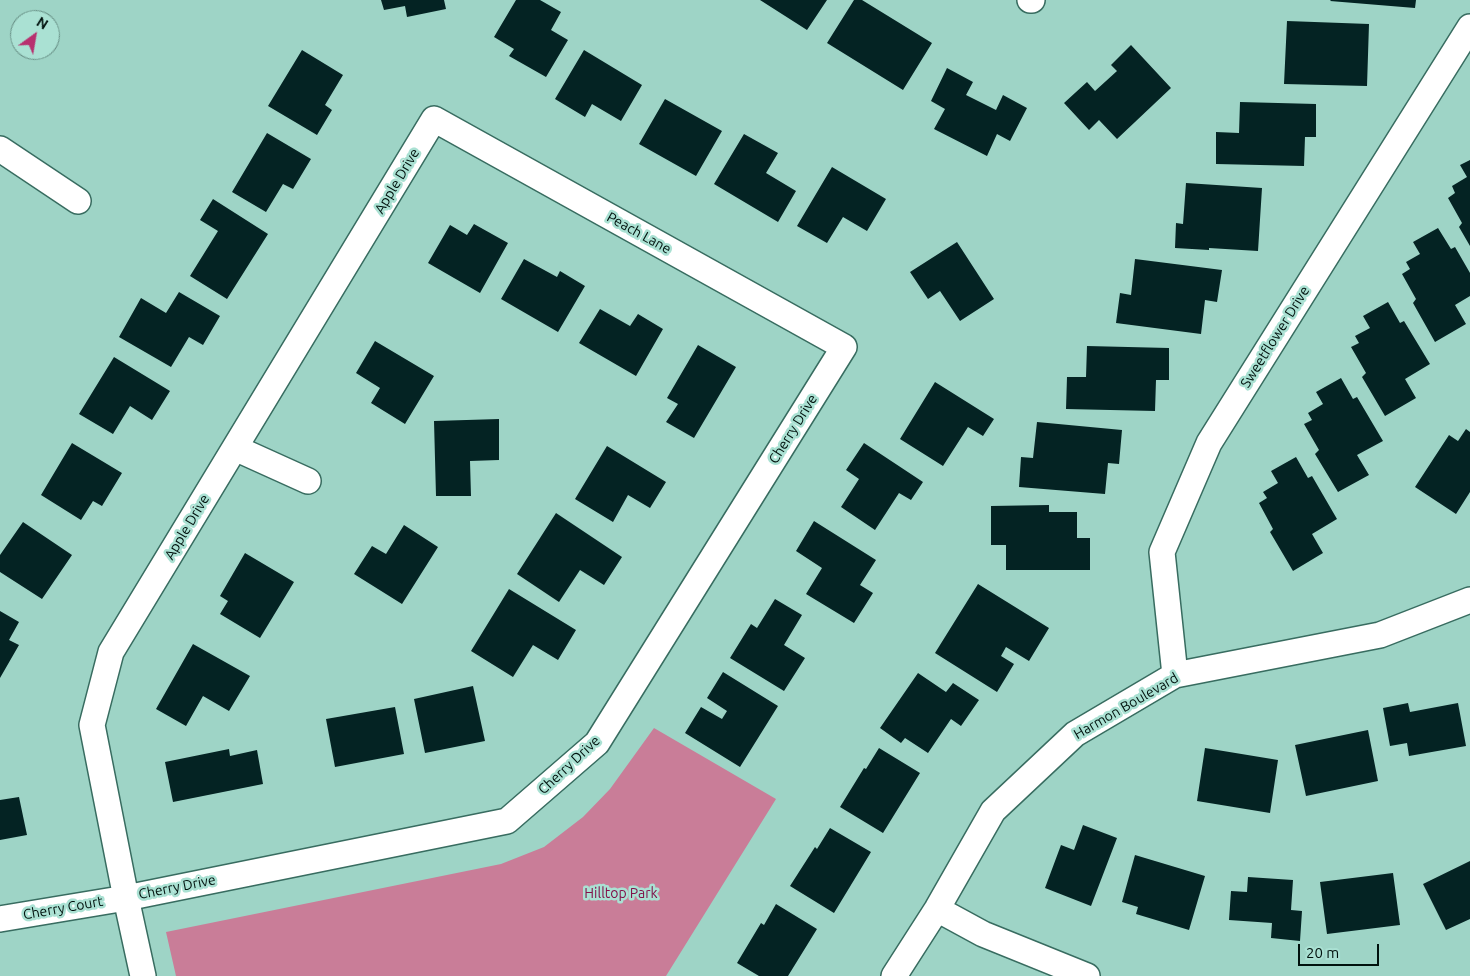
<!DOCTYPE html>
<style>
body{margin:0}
#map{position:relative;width:1470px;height:976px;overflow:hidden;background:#9ed4c6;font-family:Ubuntu,sans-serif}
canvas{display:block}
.north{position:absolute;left:10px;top:10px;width:50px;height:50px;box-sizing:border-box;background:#aae1d3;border:1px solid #668e84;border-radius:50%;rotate:32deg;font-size:14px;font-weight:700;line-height:20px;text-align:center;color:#00110d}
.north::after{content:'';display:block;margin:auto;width:18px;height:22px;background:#b8306f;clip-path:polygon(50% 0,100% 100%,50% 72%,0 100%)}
.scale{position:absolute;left:1298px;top:944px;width:81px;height:22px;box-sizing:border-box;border:2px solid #00110d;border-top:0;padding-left:6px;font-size:15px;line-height:18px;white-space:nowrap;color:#00110d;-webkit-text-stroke:4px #aae1d3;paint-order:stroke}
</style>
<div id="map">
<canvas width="1470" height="976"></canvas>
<div class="north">N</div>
<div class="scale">20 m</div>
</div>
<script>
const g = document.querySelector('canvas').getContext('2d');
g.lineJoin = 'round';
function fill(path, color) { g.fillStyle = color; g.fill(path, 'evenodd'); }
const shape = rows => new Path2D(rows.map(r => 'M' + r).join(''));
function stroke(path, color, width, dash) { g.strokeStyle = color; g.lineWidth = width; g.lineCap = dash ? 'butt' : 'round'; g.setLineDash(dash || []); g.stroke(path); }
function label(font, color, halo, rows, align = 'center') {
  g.font = font + ' Ubuntu,sans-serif'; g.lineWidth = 5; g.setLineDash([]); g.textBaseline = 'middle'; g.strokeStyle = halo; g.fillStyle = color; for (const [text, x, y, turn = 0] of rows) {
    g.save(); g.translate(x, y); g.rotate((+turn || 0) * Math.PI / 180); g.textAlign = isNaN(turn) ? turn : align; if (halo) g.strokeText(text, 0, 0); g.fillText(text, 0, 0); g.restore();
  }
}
const green = shape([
 [654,728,776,799,666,976,176,976,166,932,501,864,544,847,583,817,610,789]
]);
const building = shape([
 [381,0,444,0,446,9,407,17,405,6,384,10],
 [516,0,540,0,561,12,551,30,568,40,546,77,509,56,514,49,494,37],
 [760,0,827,0,807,30],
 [854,0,862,0,932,43,903,90,827,43],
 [1331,0,1416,0,1415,8,1330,1],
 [1287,21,1369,24,1367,86,1284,84],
 [1131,45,1171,88,1117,139,1099,120,1089,130,1064,103,1087,82,1095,91,1117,71,1111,65],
 [302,50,343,75,325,105,332,110,317,135,268,106],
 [584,50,642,85,621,121,592,104,585,117,555,99],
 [947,68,973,82,966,95,996,110,1003,95,1027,108,1010,141,997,134,987,156,934,129,945,109,931,101],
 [665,99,722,131,696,176,639,144],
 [1240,102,1316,104,1316,137,1305,137,1304,166,1216,164,1216,132,1239,133],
 [267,133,311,159,293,189,283,184,266,212,232,192],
 [744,134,778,153,766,173,796,191,778,222,714,184],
 [1470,160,1470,246,1459,227,1462,223,1448,198,1455,193,1452,186,1467,177,1460,165],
 [832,167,886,199,867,231,843,217,827,243,797,226],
 [1186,183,1262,188,1258,251,1209,248,1209,250,1175,248,1176,223,1183,224],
 [213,199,268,234,227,299,190,276,218,231,200,220],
 [474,224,508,243,480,293,428,263,450,225,467,235],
 [1438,228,1451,249,1455,247,1470,273,1470,296,1455,305,1466,324,1435,342,1413,303,1416,299,1402,274,1410,269,1406,262,1420,254,1413,242],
 [957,242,994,299,960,321,940,291,928,299,910,272],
 [524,259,557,277,560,271,585,286,558,332,501,299],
 [1135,259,1222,270,1217,302,1205,300,1201,334,1116,323,1120,293,1131,295],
 [179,292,220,316,203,345,189,337,171,367,119,337,141,298,166,313],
 [1388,302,1400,323,1404,321,1430,364,1405,379,1416,398,1385,416,1362,377,1366,373,1351,347,1359,343,1355,336,1370,328,1363,316],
 [600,309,630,326,638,314,663,329,636,376,579,343],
 [375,341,434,376,405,424,371,403,380,388,356,373],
 [698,345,736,367,694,438,666,422,678,404,667,398],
 [1087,346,1169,348,1169,380,1156,380,1155,411,1066,409,1067,377,1086,377],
 [114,357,170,391,152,420,130,406,113,434,79,414],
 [1341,378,1353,399,1357,397,1383,441,1357,455,1369,475,1338,492,1315,454,1319,450,1304,424,1312,420,1308,413,1323,404,1316,392],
 [935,382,994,419,983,436,968,427,943,466,900,439],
 [499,419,499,460,470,461,471,496,436,496,434,421],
 [1037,422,1122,430,1119,464,1108,463,1105,494,1019,487,1021,457,1033,458],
 [1466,429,1470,432,1470,492,1456,514,1415,487,1449,435,1458,441],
 [72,443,122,473,102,506,93,501,81,520,41,495],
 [864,443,923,482,911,500,899,493,875,530,841,507,859,479,846,470],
 [607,446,666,482,650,508,628,495,613,522,575,499],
 [1296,457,1308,478,1312,476,1337,519,1312,534,1323,553,1293,571,1270,532,1273,529,1259,503,1267,498,1263,492,1278,483,1271,471],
 [1049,505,1049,512,1077,512,1077,538,1090,538,1090,570,1006,570,1006,545,991,545,991,506],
 [556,513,622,557,604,585,580,570,559,602,517,574],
 [814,521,876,560,860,585,873,593,854,623,806,594,822,568,796,551],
 [23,522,72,555,42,599,0,572,0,555],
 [404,525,438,547,402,604,354,574,372,546,386,554],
 [245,553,294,582,260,638,220,614,228,601,220,596],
 [978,584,1049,628,1029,661,1006,647,1001,656,1014,664,997,692,935,653],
 [509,589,576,630,558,660,533,645,513,677,471,651],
 [775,599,802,615,784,645,805,658,784,691,730,658,751,624,757,628],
 [0,611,19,622,9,640,19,645,0,678],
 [193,644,250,676,229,711,203,696,186,726,156,709],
 [723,672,778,706,740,767,685,733,701,707,722,719,727,711,707,698],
 [918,673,946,692,953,683,979,700,961,726,951,719,928,753,905,738,901,743,880,728],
 [473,686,485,741,425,753,414,699],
 [1408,703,1410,712,1458,703,1466,746,1409,756,1407,743,1390,746,1383,708],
 [395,707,404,754,335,767,326,719],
 [1368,730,1378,781,1306,796,1295,745],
 [879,748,920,773,883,833,840,807,864,768,866,769],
 [1205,748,1278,760,1270,813,1197,801],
 [229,749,230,756,257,750,263,784,173,802,165,762],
 [19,797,27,835,0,840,0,800],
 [1083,825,1117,838,1091,906,1045,888,1061,845,1074,850],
 [830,828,871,852,834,913,790,886,815,847,817,849],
 [1135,855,1205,876,1189,930,1136,914,1138,907,1122,902],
 [1470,861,1470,919,1446,930,1423,884],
 [1393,873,1400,925,1327,934,1320,882],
 [1248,877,1293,880,1291,910,1302,911,1300,941,1271,938,1272,923,1229,920,1231,891,1247,892],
 [776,904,817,929,788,976,759,976,737,963,761,923,764,925]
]);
const minor = shape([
 [1030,0,1032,0],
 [0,149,78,201],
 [235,448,308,481],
 [1175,675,1162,552,1209,443,1470,27],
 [937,909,983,934,1087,976],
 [0,919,126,898,507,821,597,743,844,347,434,119,111,652,92,725,126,898,143,976],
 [894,976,937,909,993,811,1075,734,1175,675,1380,635,1470,600]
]);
const streetNames = [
 ["Apple Drive",397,181,-59],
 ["Peach Lane",639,233,29],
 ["Sweetflower Drive",1275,337,-58],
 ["Cherry Drive",793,429,-58],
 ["Apple Drive",187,527,-59],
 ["Harmon Boulevard",1126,706,-30],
 ["Cherry Drive",569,765,-43],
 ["Cherry Drive",177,887,-11],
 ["Cherry Court",63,908,-10]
];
const parkNames = [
 ["Hilltop Park",621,893]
];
fill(green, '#c97d98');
fill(building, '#042323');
stroke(minor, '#386c60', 28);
stroke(minor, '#fff', 25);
label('14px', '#00110d', '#aae1d3', streetNames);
label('14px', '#82124a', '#aae1d3', parkNames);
</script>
